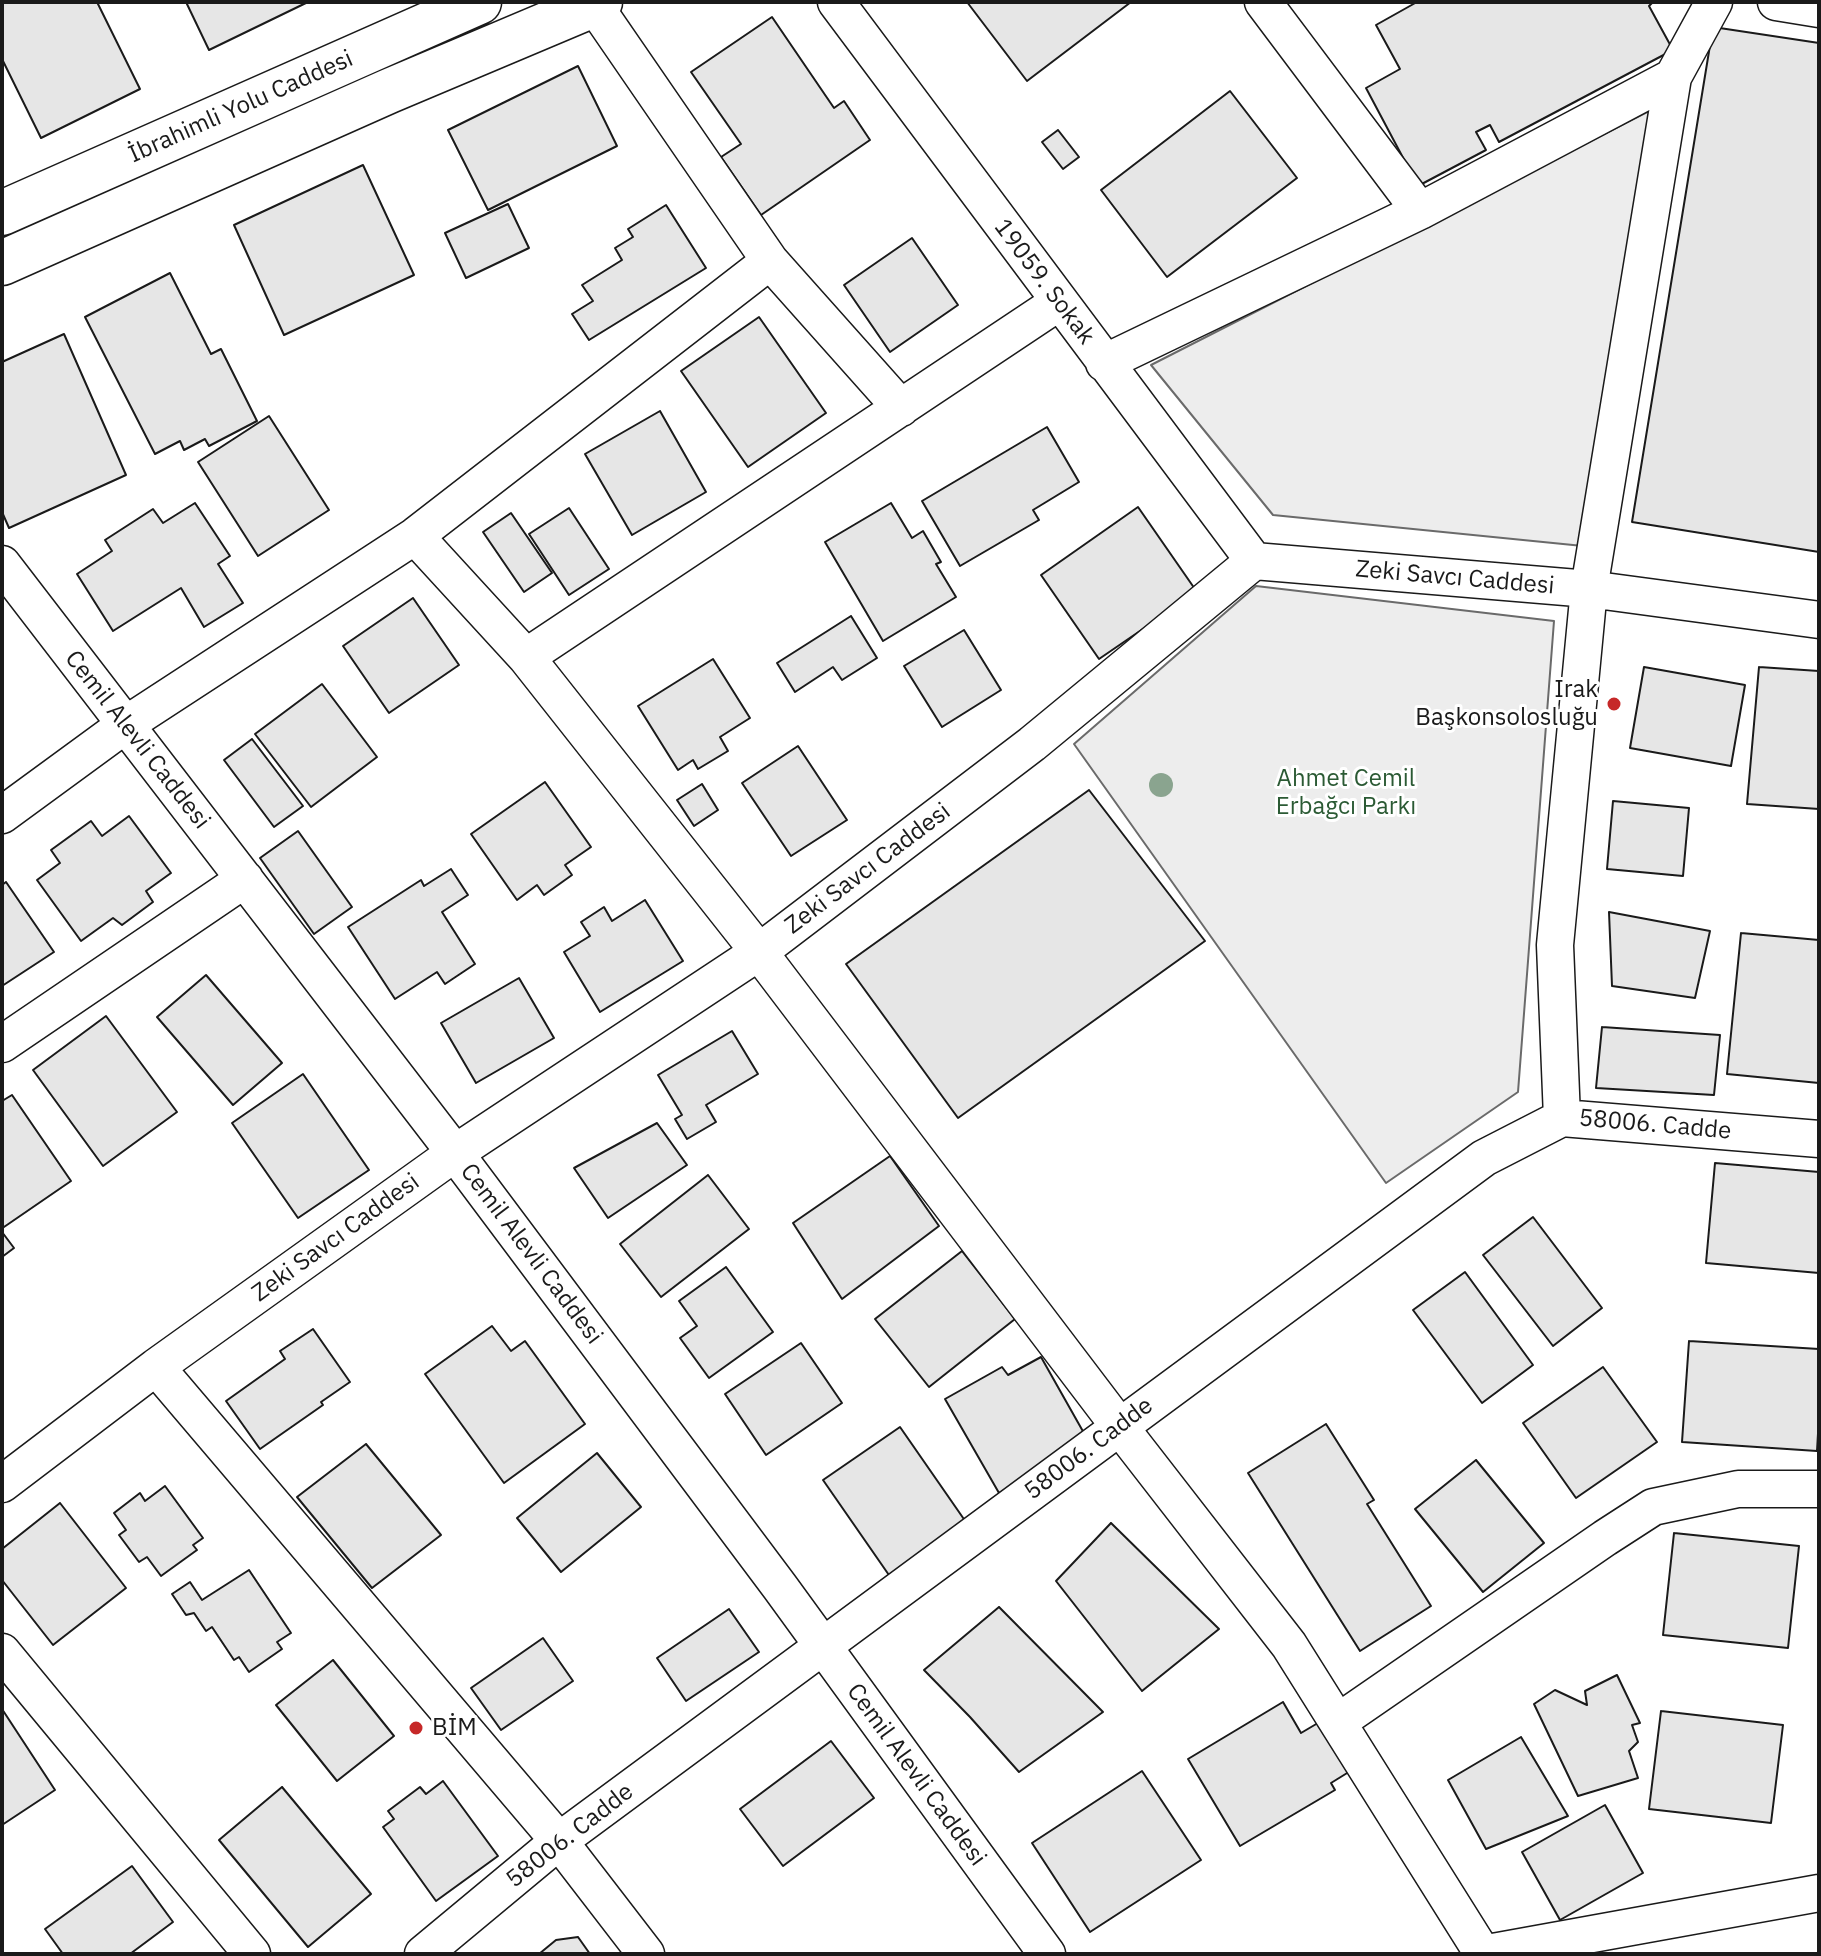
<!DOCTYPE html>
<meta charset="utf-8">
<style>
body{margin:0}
#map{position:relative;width:1821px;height:1956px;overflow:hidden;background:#fff;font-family:"IBM Plex Sans",sans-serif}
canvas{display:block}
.frame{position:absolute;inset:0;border:4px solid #1a1a1a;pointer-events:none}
</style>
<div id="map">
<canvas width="1821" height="1956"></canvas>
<div class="frame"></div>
</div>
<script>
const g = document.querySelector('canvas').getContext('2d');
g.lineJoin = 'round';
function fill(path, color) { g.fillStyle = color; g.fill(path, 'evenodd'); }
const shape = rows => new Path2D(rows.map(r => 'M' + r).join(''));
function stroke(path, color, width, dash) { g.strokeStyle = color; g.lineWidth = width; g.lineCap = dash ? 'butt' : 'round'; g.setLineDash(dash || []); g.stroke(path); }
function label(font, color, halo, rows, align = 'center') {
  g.font = font + ' "IBM Plex Sans",sans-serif'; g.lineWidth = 6; g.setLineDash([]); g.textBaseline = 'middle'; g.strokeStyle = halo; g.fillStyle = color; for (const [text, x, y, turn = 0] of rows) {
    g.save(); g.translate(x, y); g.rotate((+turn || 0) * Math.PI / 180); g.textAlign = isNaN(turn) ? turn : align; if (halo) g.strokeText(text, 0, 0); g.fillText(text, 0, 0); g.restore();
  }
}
const built = shape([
 [1659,106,1583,546,1273,515,1151,365,1659,106],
 [1256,586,1554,621,1518,1092,1386,1183,1074,744,1256,586]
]);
const building = shape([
 [97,2,140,89,41,138,2,59,2,3,97,2],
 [186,2,308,2,209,50,186,2],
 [967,2,1131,2,1027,81,967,2],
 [1417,2,1653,2,1649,6,1673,50,1499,142,1490,125,1476,132,1486,150,1418,186,1366,88,1400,69,1376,25,1417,2],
 [772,17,834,108,844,101,870,140,761,215,721,157,741,144,691,72,772,17],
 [1713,27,1819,43,1819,552,1632,522,1713,27],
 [578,66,617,146,488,210,448,130,578,66],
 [1230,91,1297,178,1167,277,1101,190,1230,91],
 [1058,130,1079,157,1063,169,1042,142,1058,130],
 [363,165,414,275,284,335,234,225,363,165],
 [508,204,529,248,466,278,445,233,508,204],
 [666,205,706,268,589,340,572,314,593,301,582,285,622,260,615,248,633,237,628,229,666,205],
 [912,238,958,305,890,352,844,285,912,238],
 [170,273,211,354,221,349,257,421,209,446,205,439,184,450,180,441,155,454,85,317,170,273],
 [759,317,826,413,748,467,681,371,759,317],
 [64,334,126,475,9,528,2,512,2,362,64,334],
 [660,411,706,492,632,535,585,454,660,411],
 [269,416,329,510,258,556,198,462,269,416],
 [1047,427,1079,482,1033,510,1039,520,960,566,922,501,1047,427],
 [195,503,230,556,218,564,243,603,204,627,181,588,113,631,77,574,112,551,105,540,153,509,163,523,195,503],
 [891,503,912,538,923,531,941,562,936,564,956,597,883,641,825,542,891,503],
 [1138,507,1197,592,1099,659,1041,575,1138,507],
 [569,508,609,569,569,595,529,534,569,508],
 [511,513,552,573,524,592,483,532,511,513],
 [413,598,459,665,389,713,343,646,413,598],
 [851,616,877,658,842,680,833,667,795,692,777,663,851,616],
 [964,630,1001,690,942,727,904,666,964,630],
 [713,659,750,718,720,737,728,751,698,769,693,760,678,770,638,706,713,659],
 [1644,667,1745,685,1731,766,1630,748,1644,667],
 [1759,667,1819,671,1819,809,1747,804,1759,667],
 [322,684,377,757,311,807,255,734,322,684],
 [252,739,303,806,274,827,224,760,252,739],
 [798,746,847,820,791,856,742,783,798,746],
 [545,782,591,847,565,865,572,875,544,895,537,885,517,900,471,834,545,782],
 [702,784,718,810,694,826,677,800,702,784],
 [1089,790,1205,941,958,1118,846,964,1089,790],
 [1613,801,1689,808,1683,876,1607,869,1613,801],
 [129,816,171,873,146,891,153,902,122,925,113,918,81,941,37,880,60,863,51,850,91,821,102,836,129,816],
 [298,831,352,907,314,934,260,858,298,831],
 [451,869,468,895,442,912,475,964,445,984,437,972,395,999,348,927,421,880,424,886,451,869],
 [6,882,54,952,2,986,2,885,6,882],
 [645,900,683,961,600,1012,564,952,590,936,581,922,604,907,612,921,645,900],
 [1609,912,1710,931,1695,998,1612,986,1609,912],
 [1741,933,1819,940,1819,1083,1727,1074,1741,933],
 [206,975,282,1063,233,1105,157,1017,206,975],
 [519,978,554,1038,476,1083,441,1023,519,978],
 [106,1016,177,1112,103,1166,33,1070,106,1016],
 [1602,1027,1720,1035,1714,1095,1596,1088,1602,1027],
 [732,1031,758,1074,706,1105,716,1122,687,1139,675,1119,682,1115,658,1075,732,1031],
 [303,1074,369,1170,298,1218,232,1123,303,1074],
 [12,1095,71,1181,4,1227,2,1224,2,1101,12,1095],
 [657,1123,687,1165,608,1218,574,1168,657,1123],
 [890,1156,939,1226,842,1299,793,1223,890,1156],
 [1715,1163,1819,1172,1819,1273,1706,1263,1715,1163],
 [708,1175,749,1229,661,1297,620,1244,708,1175],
 [1533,1217,1602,1308,1553,1346,1483,1255,1533,1217],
 [2,1232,14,1248,2,1257,2,1232],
 [962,1251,1015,1319,929,1387,875,1319,962,1251],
 [726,1267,773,1332,709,1378,680,1338,697,1326,679,1301,726,1267],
 [1465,1272,1533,1365,1482,1403,1413,1310,1465,1272],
 [492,1326,511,1351,525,1341,585,1424,504,1483,425,1374,492,1326],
 [313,1329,350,1382,321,1402,323,1405,260,1449,226,1401,285,1359,280,1351,313,1329],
 [1689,1341,1819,1349,1819,1416,1817,1451,1682,1442,1689,1341],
 [801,1343,842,1403,766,1455,725,1394,801,1343],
 [1041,1357,1089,1442,999,1493,945,1399,1002,1367,1008,1375,1041,1357],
 [1603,1367,1657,1442,1576,1498,1523,1423,1603,1367],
 [1326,1424,1374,1500,1367,1504,1431,1606,1360,1651,1248,1473,1326,1424],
 [900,1427,968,1525,891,1578,823,1480,900,1427],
 [366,1444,441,1535,372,1588,297,1497,366,1444],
 [597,1453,641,1507,561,1572,517,1518,597,1453],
 [1476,1460,1544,1543,1483,1592,1415,1509,1476,1460],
 [165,1486,203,1538,193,1545,197,1550,161,1576,147,1557,139,1562,119,1535,126,1530,114,1513,140,1493,145,1501,165,1486],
 [60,1503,126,1588,53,1645,2,1580,2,1549,60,1503],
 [1111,1523,1219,1629,1142,1691,1056,1581,1111,1523],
 [1674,1533,1799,1546,1788,1648,1663,1635,1674,1533],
 [249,1570,291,1633,277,1642,282,1649,249,1672,239,1657,234,1660,212,1627,206,1631,194,1613,186,1615,172,1594,190,1582,202,1600,249,1570],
 [999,1607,1103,1712,1019,1772,970,1717,924,1670,999,1607],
 [729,1609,759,1652,686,1701,657,1658,729,1609],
 [543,1638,573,1681,501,1730,471,1688,543,1638],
 [333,1660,394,1736,337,1781,276,1705,333,1660],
 [1617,1675,1640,1723,1632,1725,1638,1742,1629,1751,1638,1778,1578,1796,1534,1704,1555,1690,1587,1705,1585,1691,1617,1675],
 [1283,1702,1301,1733,1323,1720,1352,1770,1331,1783,1335,1790,1240,1846,1188,1759,1283,1702],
 [2,1709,55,1790,2,1825,2,1709],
 [1661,1711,1783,1725,1771,1823,1649,1809,1661,1711],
 [1521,1737,1568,1816,1486,1849,1448,1780,1521,1737],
 [831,1741,874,1798,783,1866,740,1809,831,1741],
 [1142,1771,1201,1860,1090,1932,1032,1843,1142,1771],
 [443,1781,498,1856,436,1901,383,1827,394,1819,388,1811,420,1787,426,1794,443,1781],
 [282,1787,371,1894,308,1947,219,1840,282,1787],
 [1605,1805,1643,1873,1560,1920,1522,1852,1605,1805],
 [132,1866,173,1922,130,1954,63,1954,45,1929,132,1866],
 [578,1937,590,1954,539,1954,556,1940,578,1937]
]);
const street = shape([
 [836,2,1254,561],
 [1263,2,1420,211],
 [1776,2,1819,9],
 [594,5,770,261,901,408],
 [1104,363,1420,211,1673,77,1714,2],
 [415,536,526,657,759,952,1119,1426,1289,1645,1483,1954],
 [2,564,455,1153,780,1587,1047,1954],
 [526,657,1059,302],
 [2,815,125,725,415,536,770,261],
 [2,1044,245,879],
 [1562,1118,1555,945,1589,589,1673,77],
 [156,1367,559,1841,646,1954],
 [2,1484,156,1367,455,1153,759,952,1032,744,1254,561,1589,589,1819,620],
 [2,1652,252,1954],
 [1338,1722,1605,1538,1653,1507,1738,1489,1819,1489],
 [423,1954,559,1841,1484,1158,1562,1118,1819,1139],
 [1482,1954,1819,1893]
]);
const secondary = shape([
 [2,213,479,2],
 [2,263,389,91,600,2]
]);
const trees = [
 [1161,785]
];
const markers = [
 [1614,704,8,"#c62828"],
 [416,1728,8,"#c62828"]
];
const streetNames = [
 ["İbrahimli Yolu Caddesi",241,107,-24],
 ["19059. Sokak",1044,282,53],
 ["Zeki Savcı Caddesi",1455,578,5],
 ["Cemil Alevli Caddesi",137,740,52],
 ["Zeki Savcı Caddesi",868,869,-37],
 ["58006. Cadde",1655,1125,5],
 ["Zeki Savcı Caddesi",336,1238,-36],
 ["Cemil Alevli Caddesi",531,1254,53],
 ["58006. Cadde",1089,1449,-37],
 ["Cemil Alevli Caddesi",916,1775,54],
 ["58006. Cadde",570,1836,-38]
];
const poiNames = [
 ["Irak",1598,690],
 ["Başkonsolosluğu",1598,718],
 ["BİM",432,1728,"left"]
];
const parkNames = [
 ["Ahmet Cemil",1346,779],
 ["Erbağcı Parkı",1346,807]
];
fill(built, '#ededed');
stroke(built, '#6a6a6a', 2);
fill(building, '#e6e6e6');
stroke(building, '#1a1a1a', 2);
stroke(street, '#1a1a1a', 39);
stroke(secondary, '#1a1a1a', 47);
stroke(street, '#fff', 36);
stroke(secondary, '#fff', 44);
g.fillStyle = '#8aa48f';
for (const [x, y] of trees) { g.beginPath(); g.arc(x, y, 12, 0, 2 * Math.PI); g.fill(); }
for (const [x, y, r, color] of markers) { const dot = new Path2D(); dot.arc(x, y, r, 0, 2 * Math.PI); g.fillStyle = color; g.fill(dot); stroke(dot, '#fff', 3); }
label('24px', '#1a1a1a', '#fff', streetNames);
label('24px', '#1a1a1a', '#fff', poiNames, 'right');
label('24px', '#2b5a34', '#fff', parkNames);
</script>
